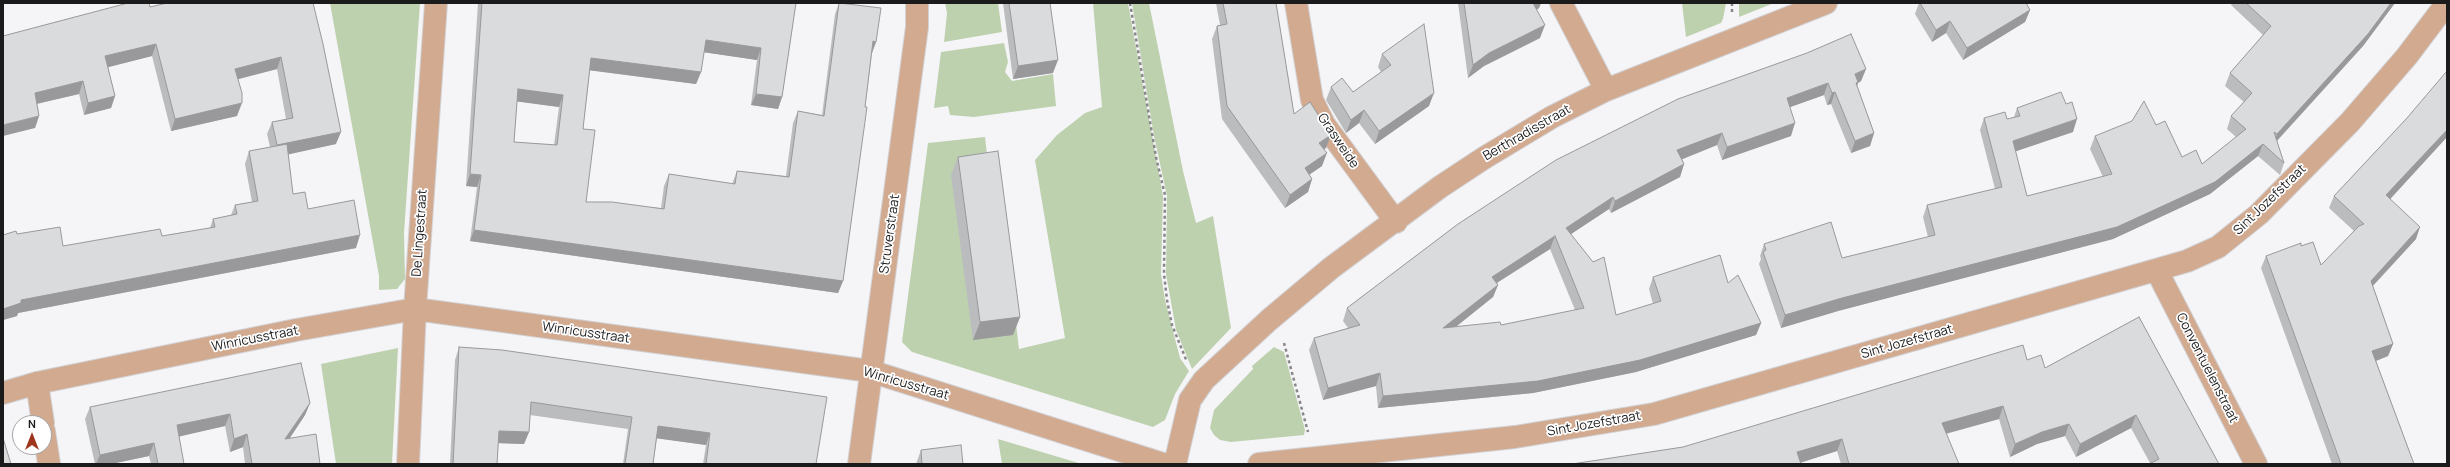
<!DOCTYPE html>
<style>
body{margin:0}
#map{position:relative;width:2450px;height:467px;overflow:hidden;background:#f5f5f8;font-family:Manrope,sans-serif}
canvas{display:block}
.frame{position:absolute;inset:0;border:4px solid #1b1b1c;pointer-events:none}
.north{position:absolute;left:12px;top:415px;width:40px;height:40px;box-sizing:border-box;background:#fff;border:1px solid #a4a4a4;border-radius:50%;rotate:0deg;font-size:11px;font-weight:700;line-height:16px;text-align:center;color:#1b1b1c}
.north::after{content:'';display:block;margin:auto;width:14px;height:18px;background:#9d341b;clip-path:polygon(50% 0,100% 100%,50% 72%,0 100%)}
</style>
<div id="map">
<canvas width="2450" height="467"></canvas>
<div class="frame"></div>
<div class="north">N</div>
</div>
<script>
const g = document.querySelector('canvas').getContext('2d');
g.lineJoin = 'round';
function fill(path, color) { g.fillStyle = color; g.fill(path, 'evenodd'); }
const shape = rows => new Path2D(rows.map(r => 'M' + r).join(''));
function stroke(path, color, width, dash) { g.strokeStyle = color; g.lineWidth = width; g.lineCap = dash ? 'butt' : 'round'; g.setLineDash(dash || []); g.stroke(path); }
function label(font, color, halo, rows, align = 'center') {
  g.font = font + ' Manrope,sans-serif'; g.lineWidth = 3.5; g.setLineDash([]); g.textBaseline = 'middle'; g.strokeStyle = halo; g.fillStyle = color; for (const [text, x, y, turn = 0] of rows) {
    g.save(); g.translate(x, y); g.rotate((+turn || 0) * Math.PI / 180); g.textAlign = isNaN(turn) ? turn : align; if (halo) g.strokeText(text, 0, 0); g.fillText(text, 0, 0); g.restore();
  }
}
const green = shape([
 [330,3,420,3,404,233,405,279,397,289,379,290,379,276],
 [945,3,998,3,1002,32,944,42,947,13],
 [1093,3,1128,3,1163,196,1161,274,1165,300,1180,358,1189,371,1175,394,1165,420,1153,427,912,352,902,342,928,143,985,137,987,154,998,172,1019,349,1065,338,1035,160,1057,135,1085,113,1102,107],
 [1132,3,1149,3,1183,171,1196,223,1213,216,1231,328,1192,369,1176,330,1166,274,1167,196,1154,136],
 [1682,3,1726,3,1723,19,1721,23,1686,37],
 [1739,3,1774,3,1739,17],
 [1004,43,1008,62,1005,72,1012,81,1053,74,1056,106,974,117,950,115,948,106,934,108,941,52],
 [1274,347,1284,352,1305,430,1304,435,1231,442,1220,440,1214,435,1210,428,1214,410,1253,369,1252,366],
 [398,348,392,464,336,464,321,364],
 [998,439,1082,464,1002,464]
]);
const path = shape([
 [1130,3,1156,157,1165,195,1164,274,1167,300,1172,325,1187,362],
 [1732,12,1732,3],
 [1284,343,1308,432]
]);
const minor = shape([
 [1296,3,1312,100,1324,124,1396,222],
 [1561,3,1606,90],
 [2157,271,2256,464],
 [37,383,43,423],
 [3,393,37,383,296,330,415,309,870,371,1163,464],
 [44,431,49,464],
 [408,464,415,309,436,3],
 [859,464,917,27,917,3],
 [1175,464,1190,400,1204,380,1269,320,1331,268,1440,187,1484,158,1552,117,1606,90,1826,3],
 [1259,464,1515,437,1654,414,2187,261,2218,247,2259,214,2350,122,2407,56,2447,3]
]);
const wall = shape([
 [313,3,336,144,288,154,293,194,308,209,356,248,18,313,17,316,3,320,3,235,17,234,63,246,162,236,210,228,213,219,231,215,235,205,252,202,245,164,249,151,270,147,267,134,272,122,286,119,277,69,238,79,237,116,171,131,152,56,108,67,115,96,111,108,84,115,79,94,37,104,39,116,35,128,3,36,150,7],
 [478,3,796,3,782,97,778,109,751,105,757,60,704,52,701,72,696,84,590,70,583,129,586,202,661,208,664,186,669,174,732,184,737,171,786,176,793,123,798,111,822,115,835,14,839,3,876,42,872,53,843,281,838,293,470,241,477,187,466,186],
 [517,101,559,107,554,145,514,142],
 [1003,3,1050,3,1053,73,1013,79],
 [1216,3,1276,3,1294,114,1326,148,1324,149,1322,166,1309,175,1312,179,1308,192,1285,208,1222,119,1212,39,1217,26,1220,25],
 [1458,3,1541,3,1539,8,1537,10,1540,38,1484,66,1468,78],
 [1919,3,2026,3,2030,10,2025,22,1963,60,1946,33,1932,42,1915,14],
 [2232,3,2395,3,2363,46,2277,141,2284,163,2280,175,2258,156,2210,194,2113,239,1838,311,1781,328,1759,264,1761,259,1760,256,1764,244,1842,258,1928,237,1923,217,1927,205,1995,189,1980,130,1984,118,2007,119,2014,117,2017,108,2073,132,2015,151,2027,196,2103,177,2090,149,2095,136,2156,125,2182,157,2202,164,2236,137,2227,129,2231,116,2244,102,2225,86,2230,73,2263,35,2231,5],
 [1382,54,1429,106,1375,144,1359,123,1346,133,1326,100,1331,87,1353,92,1381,72,1378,67],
 [1866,69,1861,81,1858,83,1857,86,1874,133,1870,146,1851,153,1831,104,1827,105,1824,95,1790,107,1791,136,1722,160,1717,145,1682,159,1684,164,1680,177,1611,213,1609,209,1571,234,1616,315,1653,304,1649,289,1653,277,1728,283,1761,323,1756,335,1636,372,1533,393,1378,408,1376,386,1323,400,1309,350,1314,338,1348,328,1343,321,1347,308,1458,224],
 [1550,249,1575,310,1501,325,1456,327,1493,297,1498,285,1497,283],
 [2407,118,2447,137,2390,199,2416,239,2373,286,2393,344,2388,356,2376,361,2414,464,2332,464,2261,268,2266,256,2301,246,2321,265,2354,231,2329,208,2334,196],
 [958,157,1020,317,1013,335,973,340,951,175],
 [2139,317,2219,464,2150,463,2131,428,2076,457,2065,436,2037,444,2010,457,1999,419,1946,434,1959,464,1841,464,1837,451,1800,463,1582,463,1683,447,2027,360,2045,368],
 [459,347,816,464,703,464,706,445,657,438,653,464,623,464,628,429,530,415,529,432,524,444,498,443,497,464,450,464,455,360],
 [310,403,305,415,290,438,320,464,245,464,243,447,230,452,225,426,179,436,184,464,151,464,149,456,111,464,95,464,85,419,90,407],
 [921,450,963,464,916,464]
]);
const shadedWall = shape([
 [1532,3,1541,3,1539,8,1528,15],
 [2391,3,2395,3,2363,46,2272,146,2277,134],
 [2030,10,2025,22,1963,60,1967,48],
 [1950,21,1946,33,1932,42,1936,30],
 [1545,25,1540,38,1484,66,1468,78,1473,65,1489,53],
 [706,40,761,48,757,60,702,52],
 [873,41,876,42,872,53],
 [156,44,152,56,101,69,105,56],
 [281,57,277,69,231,81,235,69],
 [591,58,701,72,696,84,587,70],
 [1058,60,1053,73,1013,79,1018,66],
 [1866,69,1861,81,1858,83,1854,95,1855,74],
 [83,81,79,94,31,105,35,93],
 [1828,83,1824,95,1782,110,1787,98],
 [518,89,563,95,559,107,513,101],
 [1835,92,1831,104,1827,105,1832,93],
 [1434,93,1429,106,1375,144,1379,131],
 [756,94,782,97,778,109,751,105],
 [115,96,111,108,84,115,88,103],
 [242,103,237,116,171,131,175,119],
 [1364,110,1359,123,1346,133,1351,120],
 [39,116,35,128,3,136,3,125],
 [2077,119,2073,132,2008,154,2013,141],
 [1795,123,1791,136,1722,160,1727,147],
 [2447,130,2447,137,2382,208,2386,195],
 [341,132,336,144,272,158,277,145],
 [1722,133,1717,145,1673,163,1677,150],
 [1874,133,1870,146,1851,153,1855,141],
 [1331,135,1326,148,1315,156,1319,143],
 [2263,144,2258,156,2210,194,2113,239,1838,311,1781,328,1785,315],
 [1327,153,1322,166,1300,181,1305,168],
 [1684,164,1680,177,1611,213,1615,201],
 [470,174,481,175,477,187,466,186],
 [1312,179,1308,192,1285,208,1290,195],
 [1613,197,1609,209,1562,240,1566,228],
 [2420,227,2416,239,2366,293,2371,281],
 [474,230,843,281,838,293,470,241],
 [360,235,356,248,18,313,17,316,3,320,3,309,21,300],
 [1555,236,1550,249,1487,289,1492,277],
 [1498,285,1493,297,1439,340,1443,328],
 [1020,317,1013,335,973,340,980,322],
 [1761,323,1756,335,1636,372,1533,393,1378,408,1383,396],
 [2393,344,2388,356,2368,364,2372,351],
 [1380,373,1376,386,1323,400,1328,388],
 [310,403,305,415,281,451,285,439],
 [2003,406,1999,419,1937,436,1942,423],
 [230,414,225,426,173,438,177,425],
 [2136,415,2131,428,2076,457,2080,444],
 [2069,424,2065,436,2037,444,2010,457,2015,444,2042,432],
 [658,426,710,433,706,445,654,438],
 [499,431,529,432,524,444,494,443],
 [247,434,243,447,230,452,234,439],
 [1842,439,1837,451,1796,464,1797,452],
 [154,443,149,456,111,464,96,464,100,455]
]);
const building = shape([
 [128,3,149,3,150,7,167,3,313,3,323,44,341,132,277,145,272,122,293,118,281,57,235,69,242,93,242,103,175,119,156,44,105,56,115,96,88,103,83,81,35,93,39,116,3,125,3,36,128,3],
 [482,3,796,3,782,97,756,94,761,48,706,40,701,72,591,58,583,129,595,130,586,202,612,202,664,209,669,174,735,184,737,171,789,177,798,111,824,116,839,3,881,8,876,42,873,41,865,107,867,107,843,281,474,230,481,175,470,174,482,3],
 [518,89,563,95,557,145,514,142,518,89],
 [1009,3,1050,3,1058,60,1018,66,1009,3],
 [1223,3,1276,3,1294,114,1310,102,1331,135,1319,143,1327,153,1305,168,1312,179,1290,195,1227,106,1217,26,1227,24,1223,3],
 [1464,3,1533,3,1545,25,1489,53,1473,65,1464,3],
 [1920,3,2026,3,2030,10,1967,48,1950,21,1936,30,1920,3],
 [2246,3,2391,3,2368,34,2277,134,2274,132,2284,163,2263,144,2215,182,2117,227,1842,298,1785,315,1763,252,1766,250,1764,244,1831,222,1842,258,1935,235,1927,205,2002,187,1984,118,2005,112,2007,119,2020,116,2017,108,2061,92,2066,104,2072,102,2077,119,2013,141,2027,196,2112,174,2095,136,2132,121,2144,101,2156,125,2165,121,2182,157,2196,150,2202,164,2246,129,2231,116,2252,93,2230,73,2271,26,2246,3],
 [1424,24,1434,93,1379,131,1364,110,1351,120,1331,87,1342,78,1353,92,1391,65,1382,54,1424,24],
 [1851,34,1866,69,1855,74,1858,82,1856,83,1874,133,1855,141,1835,92,1832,93,1828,83,1787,98,1795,123,1727,147,1722,133,1677,150,1684,164,1615,201,1613,197,1566,228,1593,262,1604,257,1616,315,1661,301,1653,277,1720,255,1728,283,1738,275,1761,323,1640,360,1538,381,1383,396,1380,373,1328,388,1314,338,1360,325,1347,308,1458,224,1556,160,1678,99,1807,53,1851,34],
 [1555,236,1584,308,1501,325,1500,322,1443,328,1498,285,1492,277,1555,236],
 [2447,71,2447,130,2386,195,2420,227,2371,281,2393,344,2372,351,2414,464,2341,464,2266,256,2301,243,2301,246,2313,242,2321,265,2359,226,2364,224,2334,196,2407,118,2447,71],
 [287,144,293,194,305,192,308,209,354,200,360,235,21,300,21,303,3,309,3,235,16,231,17,234,60,227,63,246,160,229,162,236,215,227,213,219,237,214,235,205,258,201,249,151,287,144],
 [998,151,1020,317,980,322,958,157,998,151],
 [2139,317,2219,464,2149,464,2159,459,2136,415,2080,444,2069,424,2042,432,2015,444,2003,406,1942,423,1959,464,1849,464,1842,439,1797,452,1801,464,1572,464,1683,447,2023,345,2027,360,2041,355,2045,368,2139,317],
 [459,347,502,350,827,397,816,464,706,464,710,433,658,426,653,464,625,464,632,417,531,402,529,432,499,431,497,464,453,464,459,347],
 [301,363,310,403,285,439,316,434,320,464,252,464,247,434,234,439,230,414,177,425,184,464,158,464,154,443,100,455,90,407,301,363],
 [3,438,11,464,3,464,3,438],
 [961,445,963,464,922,464,921,450,961,445]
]);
const streetNames = [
 ["Berthradisstraat",1527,133,-30],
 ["Grasweide",1338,141,56],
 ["Sint Jozefstraat",2270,200,-44],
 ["De Lingestraat",420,233,-86],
 ["Struverstraat",890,234,-82],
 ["Winricusstraat",586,333,8],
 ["Winricusstraat",255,339,-11],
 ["Sint Jozefstraat",1907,342,-16],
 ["Conventuelenstraat",2207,368,63],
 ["Winricusstraat",906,384,16],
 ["Sint Jozefstraat",1594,424,-10]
];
fill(green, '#bed1af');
stroke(minor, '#d2d2d5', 24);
stroke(path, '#878789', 2.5, [3, 3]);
stroke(minor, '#d2aa90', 22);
fill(wall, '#bbbcbe');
fill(shadedWall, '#99999b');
fill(building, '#dadbdd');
stroke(building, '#99999b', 1);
label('13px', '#1b1b1c', '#fff', streetNames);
</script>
